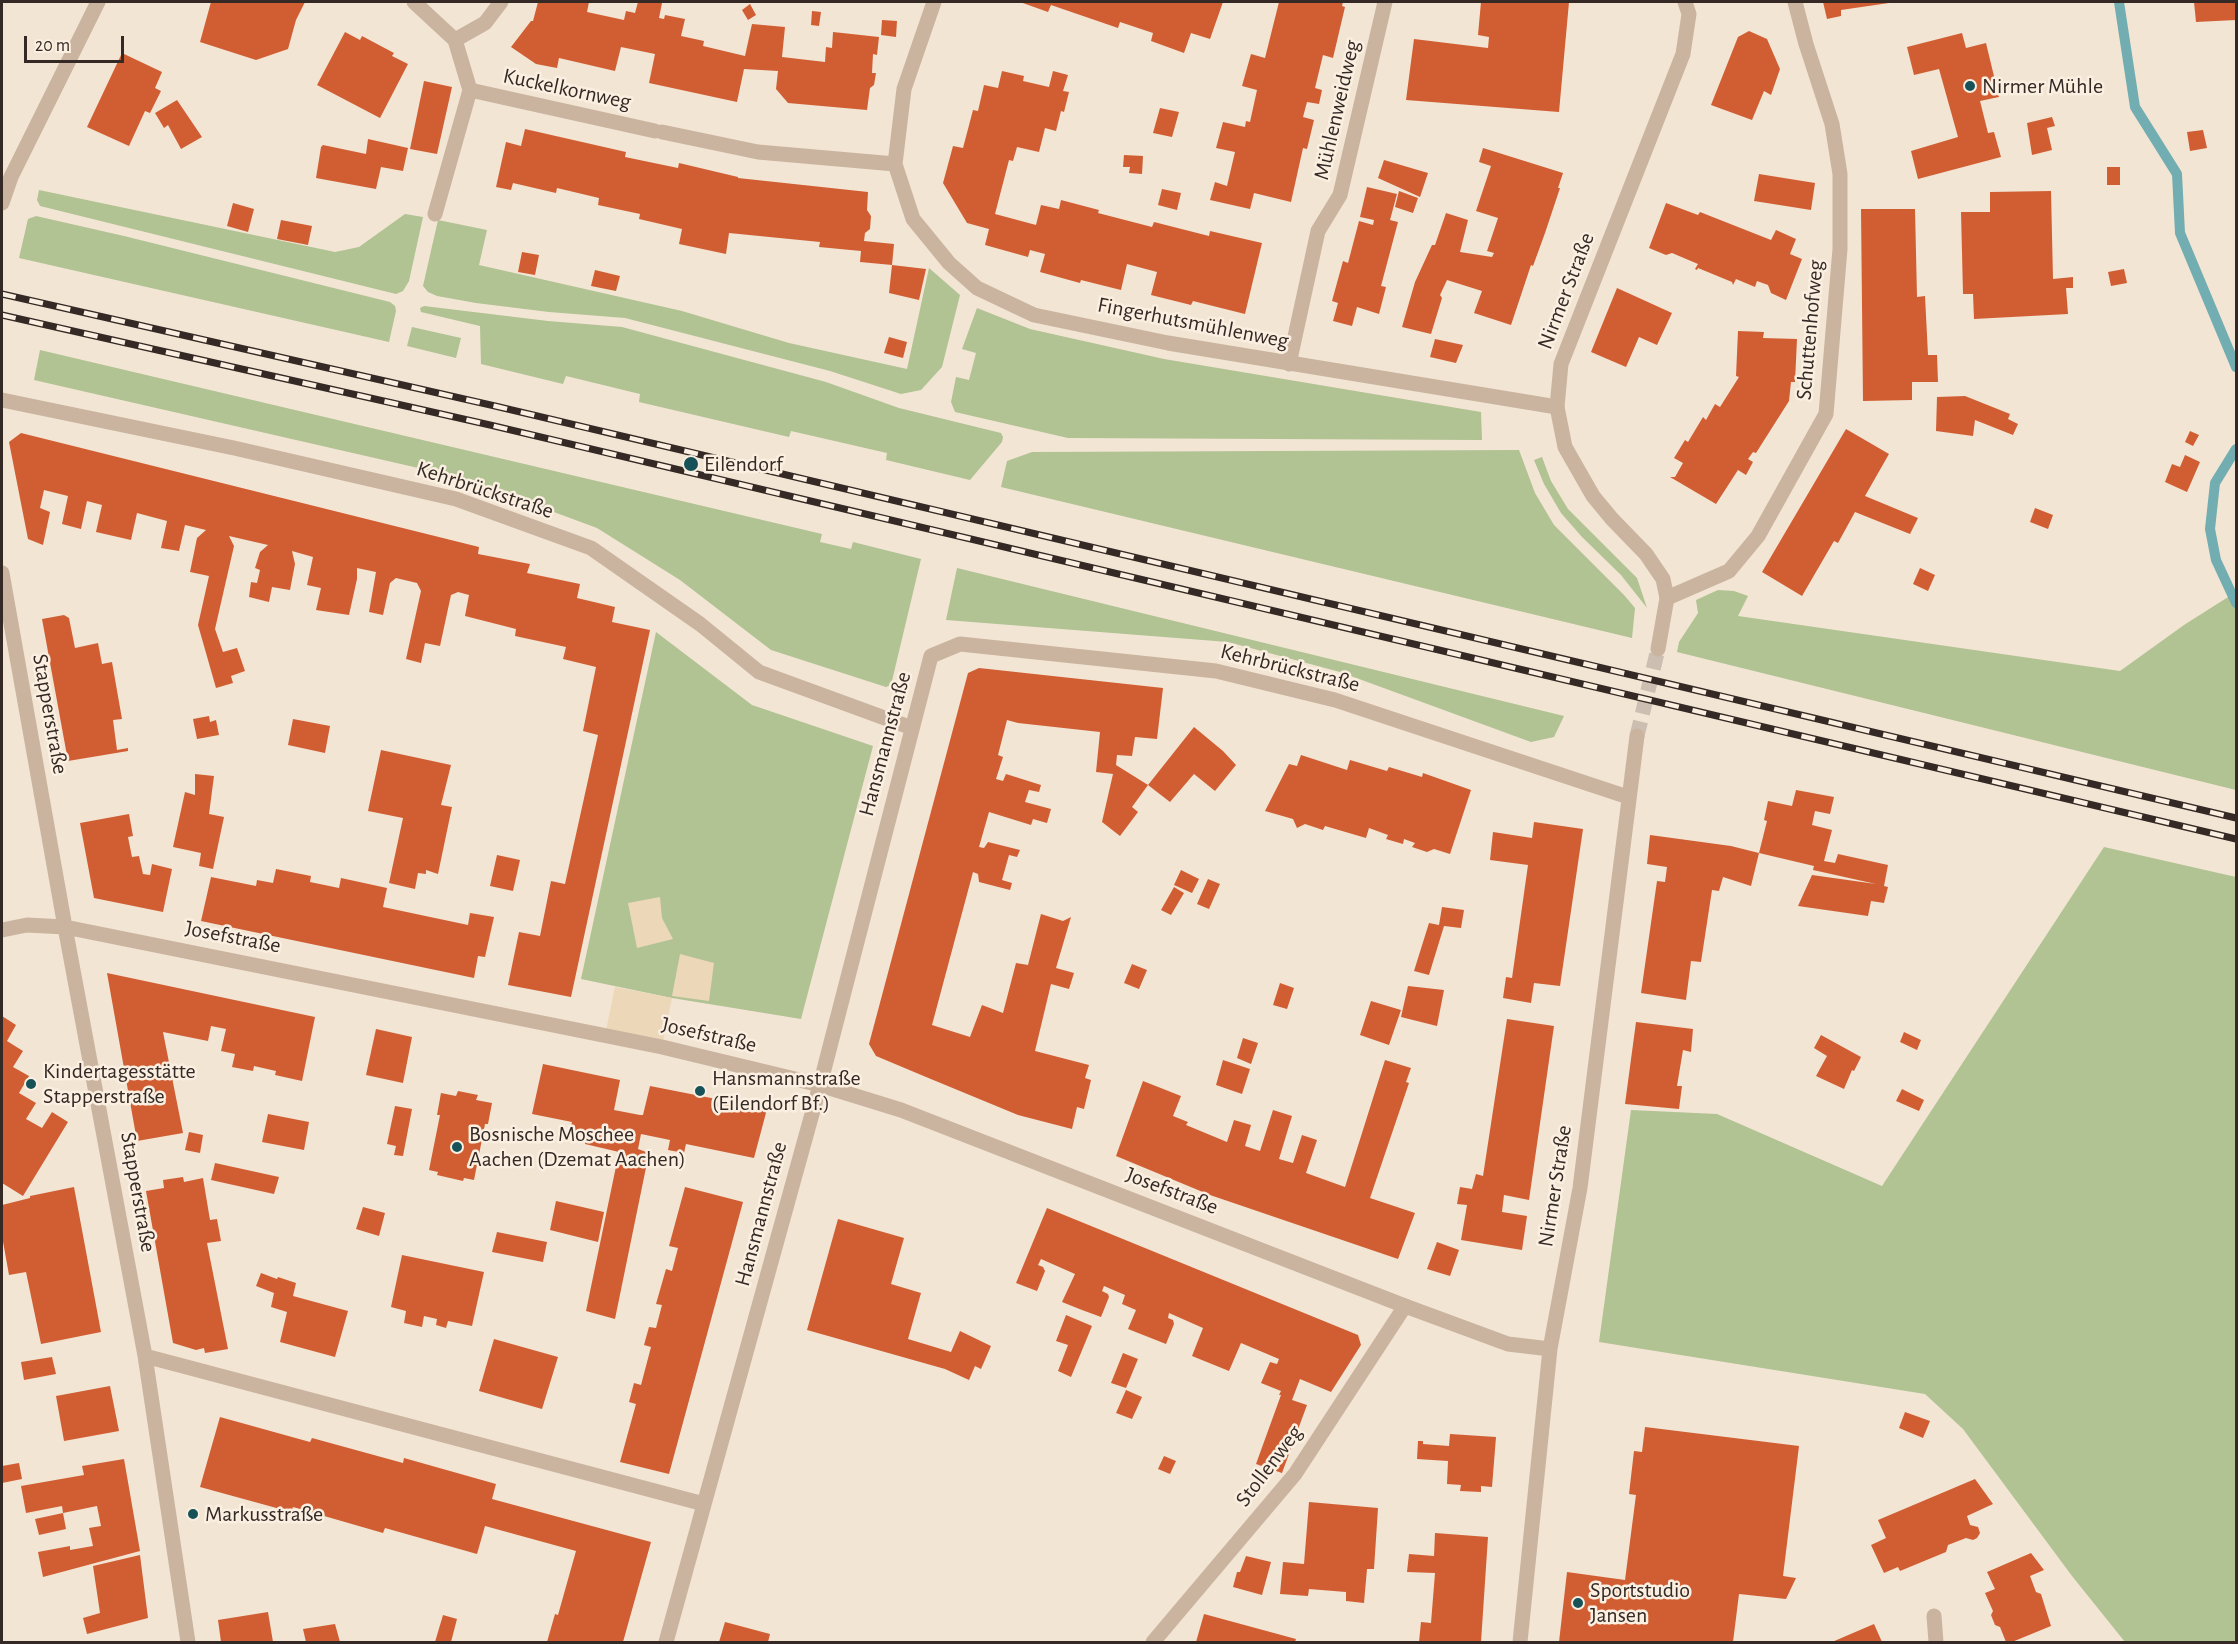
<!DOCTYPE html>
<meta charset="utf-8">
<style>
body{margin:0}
#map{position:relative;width:2238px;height:1644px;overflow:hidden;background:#f2e5d4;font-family:"Alegreya Sans",sans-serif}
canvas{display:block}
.frame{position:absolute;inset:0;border:3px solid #342924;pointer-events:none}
.scale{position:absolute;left:24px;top:36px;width:100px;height:27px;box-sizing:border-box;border:3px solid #342924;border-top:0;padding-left:8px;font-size:18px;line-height:21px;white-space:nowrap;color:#342924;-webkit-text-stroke:4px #faefe0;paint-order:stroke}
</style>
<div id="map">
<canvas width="2238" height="1644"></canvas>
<div class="frame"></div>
<div class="scale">20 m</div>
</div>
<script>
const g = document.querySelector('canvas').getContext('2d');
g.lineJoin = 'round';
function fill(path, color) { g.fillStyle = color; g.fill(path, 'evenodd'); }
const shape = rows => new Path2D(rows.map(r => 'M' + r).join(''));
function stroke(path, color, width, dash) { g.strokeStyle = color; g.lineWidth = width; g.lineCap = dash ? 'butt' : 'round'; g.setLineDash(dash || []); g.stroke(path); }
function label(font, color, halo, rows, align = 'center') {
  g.font = font + ' "Alegreya Sans",sans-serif'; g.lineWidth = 5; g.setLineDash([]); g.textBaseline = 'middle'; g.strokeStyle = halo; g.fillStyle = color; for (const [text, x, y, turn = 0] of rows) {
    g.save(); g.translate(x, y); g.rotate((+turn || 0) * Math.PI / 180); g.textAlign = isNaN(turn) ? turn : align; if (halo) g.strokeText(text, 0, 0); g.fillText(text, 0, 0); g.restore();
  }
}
const green = shape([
 [39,190,335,252,359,247,405,214,423,217,409,281,403,291,396,294,40,206,37,200],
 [36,216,124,236,390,302,395,306,396,311,389,342,19,258,28,219],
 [438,220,487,230,479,265,682,311,789,343,907,369,929,268,960,295,942,367,921,390,901,394,830,371,625,318,549,312,476,303,437,296,428,292,423,286],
 [424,306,548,321,622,327,826,382,899,408,1001,433,1003,437,1002,442,970,480,886,460,887,453,791,431,789,437,639,402,640,394,566,376,563,384,481,364,480,326,421,312,420,308],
 [977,308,1030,329,1164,359,1481,412,1482,440,1068,438,955,412,951,402,956,377,969,380,976,353,962,349],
 [412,327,461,338,456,358,407,346],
 [40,350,822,534,820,542,851,549,853,542,921,559,891,685,886,687,771,650,680,580,597,528,462,478,34,380],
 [1519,450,1535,493,1554,525,1624,595,1635,608,1632,638,1001,487,1007,461,1032,452],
 [1542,457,1551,481,1568,509,1637,578,1647,608,1621,575,1582,537,1561,513,1544,484,1534,460],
 [957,568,1564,716,1554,737,1531,742,1340,672,1228,642,946,620],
 [1718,590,1734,591,1748,596,1738,616,2120,671,2184,625,2236,592,2236,790,1677,652,1679,642,1698,613,1696,600],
 [656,632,752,705,873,746,801,1019,672,998,581,979],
 [2104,847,2236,877,2236,1642,2125,1642,2072,1576,1963,1429,1925,1394,1599,1342,1631,1110,1717,1114,1882,1186]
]);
const plaza = shape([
 [660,897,662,918,673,939,637,948,628,903],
 [680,954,714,963,709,1001,672,996],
 [615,987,672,998,662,1047,605,1035]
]);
const stream = shape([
 [2119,2,2135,107,2177,174,2180,233,2236,367],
 [2236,449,2215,483,2210,529,2216,560,2236,603]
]);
const building = shape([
 [211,2,305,2,296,20,288,49,256,60,200,42],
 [538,2,589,2,587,12,624,20,626,11,635,13,638,2,662,3,659,18,664,19,665,15,685,19,681,36,704,41,703,46,745,56,752,24,785,27,782,57,825,62,826,47,832,48,833,32,879,37,877,55,873,54,872,73,876,73,874,85,870,88,867,110,788,103,776,89,778,71,744,69,737,102,649,83,655,54,621,47,615,71,559,58,557,68,536,64,511,47,531,21,533,21],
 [1020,2,1223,2,1210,39,1191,33,1184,53,1151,41,1153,33,1120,22,1118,28,1051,5,1048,12],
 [1279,2,1343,2,1342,6,1345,7,1333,58,1323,55,1315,88,1322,90,1319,104,1307,102,1303,117,1314,120,1307,149,1303,148,1291,202,1254,193,1250,209,1210,200,1215,182,1227,186,1235,152,1216,148,1223,122,1245,127,1246,121,1250,122,1257,90,1242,86,1251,54,1265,58],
 [1481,2,1569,2,1559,112,1406,100,1414,39,1488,48,1489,37,1478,35],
 [1823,2,1889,2,1889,3,1841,10,1841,16,1827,19],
 [2194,2,2236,2,2236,20,2196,22],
 [750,4,756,15,748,20,742,10],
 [812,11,821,12,819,26,811,25],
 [882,20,897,21,896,37,881,35],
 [1749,31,1767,39,1780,69,1771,95,1764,91,1752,120,1711,105,1738,37],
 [345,32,360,40,362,36,394,53,392,56,408,64,380,118,317,85],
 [1962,33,1966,48,1986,43,1999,97,1980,101,1988,133,1994,132,2001,157,1918,179,1911,151,1958,137,1939,69,1914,75,1907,47],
 [122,53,162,72,155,88,161,91,150,113,145,111,129,146,87,127],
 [1002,71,1024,76,1023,81,1049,87,1053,71,1068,75,1063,91,1069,92,1064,112,1061,111,1056,131,1045,128,1039,152,1017,147,1013,161,1009,160,995,214,1036,225,1041,205,1059,209,1061,200,1099,210,1098,213,1152,227,1154,222,1209,236,1210,231,1262,243,1245,314,1193,301,1191,305,1151,295,1157,272,1127,264,1121,290,1081,280,1080,283,1040,272,1045,254,1030,250,1028,257,985,245,989,229,967,223,943,183,953,146,963,148,973,110,978,111,984,85,998,88],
 [424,81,452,87,437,154,410,149],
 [177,100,202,137,181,149,168,125,164,128,155,113],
 [1160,108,1179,112,1172,137,1153,133],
 [2052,117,2055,126,2047,128,2052,150,2032,155,2027,123],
 [525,129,626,152,625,157,678,168,679,163,738,177,738,178,868,192,867,210,871,216,870,229,865,233,864,241,894,244,892,265,860,262,861,251,819,247,820,242,729,233,726,254,679,244,682,229,639,219,640,214,598,205,599,198,557,188,556,193,513,183,511,190,496,187,506,142,521,146],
 [2203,130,2207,148,2190,151,2187,132],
 [368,139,408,148,403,171,381,167,376,189,316,178,321,147,323,145,366,154],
 [1483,148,1563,173,1558,188,1560,188,1545,233,1533,266,1531,265,1511,325,1474,313,1482,291,1447,280,1440,295,1442,298,1431,334,1402,327,1415,282,1432,245,1435,245,1446,213,1468,220,1460,252,1492,257,1494,253,1487,251,1498,218,1476,211,1491,166,1479,162],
 [1124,155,1143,156,1142,174,1129,173,1130,167,1123,167],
 [1384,160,1428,173,1420,197,1378,178],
 [2107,167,2120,167,2120,185,2107,185],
 [1759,174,1815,183,1811,210,1754,201],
 [1367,187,1397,194,1390,220,1398,222,1381,286,1386,287,1379,314,1357,307,1352,326,1333,321,1338,303,1332,301,1343,261,1348,263,1359,221,1373,225,1374,220,1360,217],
 [1162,189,1181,193,1177,210,1158,205],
 [1399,191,1418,198,1413,213,1395,207],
 [2051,191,2053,279,2073,277,2073,288,2066,288,2068,314,1974,319,1973,294,1963,294,1961,212,1990,212,1990,192],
 [233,203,254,209,248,232,227,226],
 [1666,203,1698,215,1700,212,1771,240,1776,230,1796,239,1790,254,1802,259,1786,300,1771,293,1768,285,1757,281,1755,287,1736,279,1733,285,1732,282,1698,268,1697,270,1695,269,1698,264,1672,253,1666,255,1649,248],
 [1861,209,1915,209,1917,297,1925,296,1928,355,1937,355,1938,382,1912,382,1912,400,1863,401],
 [281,220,312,226,308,245,277,239],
 [522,252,539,255,535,275,518,272],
 [892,265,926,269,919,300,889,293],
 [2124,269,2127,283,2111,286,2108,272],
 [595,270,620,276,616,291,591,286],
 [1617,288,1672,313,1657,345,1639,337,1626,367,1591,352],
 [1738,331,1764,332,1763,338,1797,339,1795,382,1791,382,1789,401,1756,453,1753,452,1748,459,1753,462,1746,475,1738,470,1716,504,1670,477,1675,477,1683,463,1674,458,1685,440,1688,442,1703,417,1706,420,1715,404,1720,407,1739,377,1736,376],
 [889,337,907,342,903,358,884,353],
 [1435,339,1463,345,1456,363,1430,357],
 [1965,396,2010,414,2008,419,2018,424,2013,435,1975,420,1973,436,1936,431,1937,397],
 [1846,429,1889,454,1865,496,1918,518,1910,534,1855,512,1838,543,1834,541,1802,596,1762,572],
 [2190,431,2199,435,2193,446,2185,442],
 [21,433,479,547,478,554,530,564,527,573,580,584,577,598,615,607,612,622,650,630,571,997,508,985,519,932,540,936,551,881,565,884,598,735,583,731,596,667,563,659,566,647,515,636,516,629,465,616,469,595,458,592,451,595,440,646,425,643,421,663,406,659,421,591,417,583,396,578,390,583,383,615,369,612,376,572,357,568,357,579,349,615,316,610,321,588,307,585,313,557,292,551,295,564,290,590,272,587,269,602,249,597,251,582,257,583,260,570,255,568,260,552,268,545,229,536,234,546,215,629,223,652,237,648,245,671,231,676,233,683,216,688,198,625,209,576,190,572,197,538,206,530,185,525,179,551,161,548,167,521,137,513,131,540,96,532,102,505,87,501,81,529,62,524,68,496,44,490,40,508,50,512,43,545,28,539,9,442],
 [2185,455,2200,462,2187,492,2165,482,2172,464,2180,467],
 [2035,508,2053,515,2048,529,2030,522],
 [1920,568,1935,575,1928,591,1913,584],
 [64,615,69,618,75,648,98,643,102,664,112,662,122,719,113,720,117,750,128,748,128,751,68,761,42,619],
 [979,668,1163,688,1157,739,1135,737,1132,756,1117,755,1116,765,1148,785,1132,807,1138,812,1120,836,1102,822,1113,774,1096,772,1100,732,1018,723,1007,720,998,755,1003,757,996,779,1003,781,1006,774,1041,785,1039,792,1029,790,1025,802,1051,809,1047,823,1033,819,1031,825,989,812,979,847,984,848,988,842,1020,850,1017,857,1009,855,1002,880,1012,883,1010,890,979,882,978,874,973,872,932,1025,970,1037,982,1005,1003,1013,1016,963,1028,965,1041,914,1063,921,1071,917,1056,968,1074,973,1069,989,1051,984,1035,1051,1089,1065,1085,1078,1091,1080,1084,1109,1077,1107,1072,1129,1018,1115,926,1077,876,1056,869,1044,968,673],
 [209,716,210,722,216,720,219,735,197,739,193,719],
 [293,719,330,726,325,753,288,745],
 [1194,727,1223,751,1236,765,1215,791,1194,774,1170,802,1148,785],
 [381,750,451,765,441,805,452,807,438,874,426,870,426,874,418,873,415,889,389,883,403,818,368,811],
 [1301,755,1347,770,1350,760,1387,771,1389,767,1422,777,1423,773,1471,790,1450,854,1434,849,1427,852,1412,847,1415,843,1404,839,1403,844,1386,839,1388,835,1369,828,1366,838,1325,826,1323,830,1305,824,1297,828,1293,819,1265,811,1289,764,1297,766],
 [195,774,214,776,209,814,224,817,213,869,199,866,201,853,173,847,185,792,195,795],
 [1796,790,1834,797,1830,814,1815,811,1812,825,1832,830,1824,861,1835,863,1838,854,1888,865,1884,886,1888,887,1884,903,1871,901,1868,916,1798,906,1812,875,1876,884,1813,870,1814,866,1759,853,1767,821,1764,820,1768,801,1792,806],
 [129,814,133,836,128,837,132,857,139,856,143,874,150,875,152,864,172,869,163,912,94,898,80,823],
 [1534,822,1583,829,1560,986,1534,983,1531,1003,1503,998,1506,977,1512,978,1528,865,1490,860,1493,832,1532,838],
 [1650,835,1731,846,1759,853,1751,886,1723,877,1719,891,1712,890,1701,962,1691,961,1686,1000,1641,993,1657,881,1665,882,1667,867,1647,864],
 [497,855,520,860,513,891,490,886],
 [276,869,311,876,310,882,339,888,341,878,387,888,383,907,468,925,470,913,494,917,485,957,478,956,474,978,201,921,211,877,256,886,257,880,273,883],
 [1181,870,1199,879,1192,893,1174,885],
 [1208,879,1220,884,1209,909,1197,904],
 [1174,887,1184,893,1171,915,1161,910],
 [1442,907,1464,910,1461,928,1444,926,1429,975,1414,971,1429,923,1439,925],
 [1132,964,1147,970,1139,989,1124,983],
 [107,973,315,1017,302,1081,275,1075,276,1071,254,1066,253,1071,232,1067,235,1054,221,1051,226,1029,211,1026,208,1041,163,1032,183,1133,137,1141],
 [1280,983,1294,988,1287,1009,1273,1005],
 [1408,986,1444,990,1437,1026,1401,1017],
 [1371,1001,1401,1010,1389,1045,1360,1035],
 [2,1016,16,1025,7,1041,23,1051,13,1067,29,1076,19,1093,36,1103,26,1119,42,1128,52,1112,68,1122,23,1196,2,1183],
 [1507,1019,1554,1026,1529,1200,1504,1195,1502,1212,1527,1216,1522,1250,1461,1240,1467,1205,1457,1204,1460,1187,1472,1189,1476,1174,1483,1176],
 [1636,1022,1693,1029,1691,1052,1683,1050,1677,1086,1682,1086,1679,1109,1625,1104],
 [376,1029,412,1037,403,1083,366,1075],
 [1904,1032,1921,1040,1917,1050,1900,1042],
 [1821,1035,1861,1057,1854,1071,1852,1070,1844,1089,1816,1076,1827,1056,1814,1048],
 [1243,1038,1258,1043,1251,1064,1237,1058],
 [1223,1060,1250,1069,1242,1094,1216,1085],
 [1385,1060,1411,1068,1406,1082,1409,1083,1370,1198,1415,1213,1398,1259,1210,1195,1116,1156,1143,1081,1181,1096,1173,1116,1188,1122,1186,1125,1227,1142,1234,1120,1251,1125,1245,1146,1260,1151,1273,1110,1292,1116,1279,1159,1293,1163,1302,1135,1317,1140,1306,1173,1345,1187],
 [543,1064,620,1080,614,1110,640,1115,643,1115,650,1086,767,1109,754,1158,686,1144,684,1153,668,1150,670,1140,641,1134,638,1149,649,1153,615,1319,586,1311,619,1152,585,1144,587,1134,570,1131,572,1122,532,1114],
 [1902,1089,1924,1100,1919,1111,1896,1101],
 [458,1091,478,1095,476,1100,492,1103,488,1124,485,1124,474,1180,464,1178,463,1181,437,1175,438,1172,429,1170,440,1115,437,1115,441,1093,456,1096],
 [395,1106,412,1109,403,1156,394,1155,396,1146,387,1144],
 [268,1114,309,1122,304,1150,262,1142],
 [189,1132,203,1135,200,1153,185,1150],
 [215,1163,279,1177,274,1194,211,1180],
 [183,1177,184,1182,203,1178,210,1220,217,1219,221,1241,207,1243,228,1349,205,1353,204,1348,196,1350,173,1343,146,1191,164,1188,163,1180],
 [74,1187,101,1332,41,1344,26,1272,9,1275,2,1236,2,1205,30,1198,30,1196],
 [685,1187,743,1202,669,1474,620,1462,636,1404,629,1402,634,1383,641,1385,651,1347,644,1345,649,1327,656,1328,662,1305,656,1304,666,1269,672,1271,678,1248,669,1246],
 [556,1201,604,1212,598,1242,550,1230],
 [363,1207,385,1213,379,1236,356,1229],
 [1047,1208,1358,1335,1361,1345,1331,1392,1300,1379,1292,1400,1307,1405,1282,1473,1256,1464,1281,1395,1279,1395,1281,1391,1261,1383,1270,1362,1277,1364,1279,1359,1241,1343,1229,1371,1192,1356,1203,1328,1169,1313,1168,1318,1173,1320,1174,1324,1166,1344,1128,1329,1136,1310,1122,1304,1125,1295,1104,1286,1102,1291,1108,1294,1109,1297,1101,1317,1082,1310,1062,1302,1075,1274,1041,1259,1038,1265,1043,1267,1045,1271,1037,1291,1016,1283],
 [838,1219,904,1238,891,1284,921,1293,908,1339,951,1352,960,1331,991,1346,981,1369,975,1366,969,1380,945,1369,807,1330],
 [497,1232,547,1242,543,1262,492,1252],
 [1437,1242,1459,1250,1450,1276,1427,1269],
 [402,1255,484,1272,472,1326,448,1321,446,1328,436,1325,437,1319,424,1316,422,1327,404,1323,406,1311,391,1307],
 [261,1273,277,1279,278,1277,296,1283,293,1296,348,1311,335,1357,280,1342,287,1312,271,1307,274,1293,256,1286],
 [1066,1315,1092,1326,1071,1377,1058,1371,1068,1345,1056,1341],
 [494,1339,558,1357,542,1409,479,1391],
 [1123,1353,1138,1359,1126,1388,1111,1383],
 [52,1357,56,1374,24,1380,21,1362],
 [110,1386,119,1431,64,1441,56,1396],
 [1126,1390,1142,1397,1132,1419,1116,1413],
 [1905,1412,1930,1421,1923,1438,1899,1428],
 [220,1417,310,1442,312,1438,403,1463,404,1458,496,1484,492,1499,651,1542,623,1642,547,1642,555,1614,558,1615,576,1551,485,1526,477,1554,385,1528,383,1533,293,1507,291,1512,200,1487],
 [1645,1427,1799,1446,1783,1576,1796,1578,1786,1599,1739,1594,1733,1642,1559,1642,1567,1572,1625,1580,1636,1495,1629,1494,1634,1451,1642,1452],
 [1450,1434,1496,1437,1492,1487,1481,1486,1481,1492,1460,1491,1461,1485,1447,1484,1448,1461,1417,1459,1418,1441,1423,1441,1423,1444,1449,1446],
 [1164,1456,1176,1461,1170,1474,1158,1469],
 [124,1459,140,1551,43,1577,38,1552,70,1546,70,1550,93,1546,89,1528,101,1526,97,1506,63,1513,62,1506,26,1513,21,1486,84,1475,82,1466],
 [19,1463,22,1479,2,1483,2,1466],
 [1975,1479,1993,1504,1967,1516,1970,1525,1978,1527,1980,1533,1977,1538,1973,1540,1966,1538,1948,1545,1946,1552,1900,1571,1898,1567,1884,1573,1871,1545,1886,1538,1878,1520],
 [1309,1502,1378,1508,1374,1569,1367,1569,1364,1603,1346,1601,1346,1592,1309,1589,1308,1596,1280,1594,1283,1562,1304,1564],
 [63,1513,66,1529,39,1535,35,1519],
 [1435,1533,1488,1537,1481,1642,1419,1642,1421,1622,1431,1623,1435,1573,1407,1572,1409,1554,1434,1556],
 [2031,1553,2044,1570,2030,1576,2036,1592,2041,1594,2051,1626,2012,1642,2006,1642,2000,1627,1995,1625,1991,1615,1993,1611,1985,1593,1995,1589,1987,1572],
 [140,1555,148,1618,87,1634,83,1618,100,1613,93,1566],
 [1246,1556,1271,1562,1262,1595,1233,1587,1237,1572,1240,1572],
 [268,1612,273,1642,221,1642,218,1620],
 [1204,1614,1296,1639,1295,1642,1196,1642],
 [443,1615,457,1619,451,1642,435,1642],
 [725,1622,770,1634,768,1642,719,1642],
 [335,1624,340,1642,306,1642,303,1629],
 [1874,1624,1882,1642,1832,1642]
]);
const tertiaryTunnel = shape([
 [1637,736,1658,649]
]);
const minor = shape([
 [414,2,455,40,470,90,435,214],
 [934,2,904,89,895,164,913,219,949,263,977,288,1034,315,1168,343,1557,407],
 [455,40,485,23,501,2],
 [470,90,655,131],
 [662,132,758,152,895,164],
 [1289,364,1318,231,1340,195,1385,2],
 [2,400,234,448,456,499,591,548,700,624,759,672,912,728],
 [1667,598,1729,571,1758,536,1826,414,1840,249,1840,174,1832,124,1806,44,1795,2],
 [65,927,145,1356,188,1642],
 [145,1356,704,1504],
 [1934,1616,1936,1642],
 [666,1642,820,1085,931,656,960,644,1216,671,1335,700,1628,797],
 [1153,1642,1295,1474,1405,1306]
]);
const tertiary = shape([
 [2,203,11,177,98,2],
 [2,573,65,927],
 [1658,649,1667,598,1663,579,1646,554,1612,519,1593,496,1565,447,1557,407,1561,364,1683,54,1689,14,1685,2],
 [2,930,27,925,65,927,662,1047,820,1085,901,1110,1405,1306,1508,1344,1550,1349],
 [1520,1642,1550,1349,1580,1188,1637,736]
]);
const rail = shape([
 [2,294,495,406,2236,818],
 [2,315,490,425,2236,839]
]);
const markers = [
 [1970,86,6,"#165258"],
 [691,464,8,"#165258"],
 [31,1084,6,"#165258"],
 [700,1091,6,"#165258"],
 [457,1147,6,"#165258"],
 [193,1514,6,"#165258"],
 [1578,1603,6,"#165258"]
];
const poiNames = [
 ["Nirmer Mühle",1982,86],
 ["Eilendorf",704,464],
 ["Kindertagesstätte",43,1071],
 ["Stapperstraße",43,1096],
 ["Hansmannstraße",712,1078],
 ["(Eilendorf Bf.)",712,1103],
 ["Bosnische Moschee",469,1134],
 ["Aachen (Dzemat Aachen)",469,1159],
 ["Markusstraße",205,1514],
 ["Sportstudio",1590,1590],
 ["Jansen",1590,1615]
];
const streetNames = [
 ["Kuckelkornweg",567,89,12],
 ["Mühlenweidweg",1337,110,-77],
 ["Nirmer Straße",1566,291,-69],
 ["Fingerhutsmühlenweg",1193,323,11],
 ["Schuttenhofweg",1810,330,-85],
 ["Kehrbrückstraße",485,490,18],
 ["Kehrbrückstraße",1290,668,14],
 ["Stapperstraße",50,714,80],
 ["Hansmannstraße",885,744,-75],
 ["Josefstraße",233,937,11],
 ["Josefstraße",709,1035,13],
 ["Nirmer Straße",1555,1186,-81],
 ["Josefstraße",1172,1191,21],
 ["Stapperstraße",138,1192,80],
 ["Hansmannstraße",761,1214,-75],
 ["Stollenweg",1269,1466,-53]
];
fill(green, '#b1c293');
fill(plaza, '#ecd7b9');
stroke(stream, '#71adb1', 10);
fill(building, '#d15e33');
stroke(tertiaryTunnel, '#ccbfb1', 15, [15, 8]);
stroke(minor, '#cbb49f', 15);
stroke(tertiary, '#cbb49f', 15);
stroke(rail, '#342924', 7);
stroke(rail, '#faefe0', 4.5, [14]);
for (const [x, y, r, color] of markers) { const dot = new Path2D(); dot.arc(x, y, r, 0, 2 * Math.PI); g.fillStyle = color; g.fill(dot); stroke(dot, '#faefe0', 2); }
label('22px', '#342924', '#faefe0', poiNames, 'left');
label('22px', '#342924', '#faefe0', streetNames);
</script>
